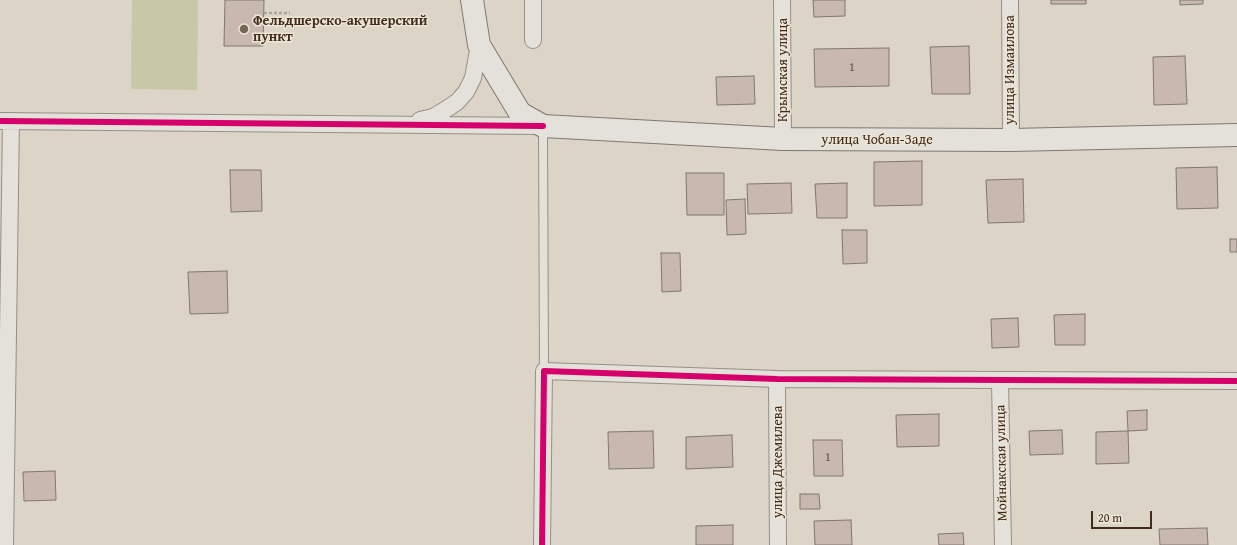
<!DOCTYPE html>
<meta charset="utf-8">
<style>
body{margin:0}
#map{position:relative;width:1237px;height:545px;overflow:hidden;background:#dbd4c7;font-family:"Gentium Book Plus",serif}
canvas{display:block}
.scale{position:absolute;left:1091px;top:511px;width:61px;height:18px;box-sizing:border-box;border:2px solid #402b1c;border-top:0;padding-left:5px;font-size:12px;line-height:14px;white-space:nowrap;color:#402b1c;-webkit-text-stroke:3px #ede5d5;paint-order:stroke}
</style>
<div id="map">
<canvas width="1237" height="545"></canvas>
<div class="scale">20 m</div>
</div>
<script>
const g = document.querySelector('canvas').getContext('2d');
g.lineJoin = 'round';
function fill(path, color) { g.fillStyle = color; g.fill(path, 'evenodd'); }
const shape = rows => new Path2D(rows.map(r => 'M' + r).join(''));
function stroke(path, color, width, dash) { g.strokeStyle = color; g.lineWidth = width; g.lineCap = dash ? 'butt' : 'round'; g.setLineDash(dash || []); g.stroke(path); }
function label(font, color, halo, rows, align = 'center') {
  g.font = font + ' "Gentium Book Plus",serif'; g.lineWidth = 3; g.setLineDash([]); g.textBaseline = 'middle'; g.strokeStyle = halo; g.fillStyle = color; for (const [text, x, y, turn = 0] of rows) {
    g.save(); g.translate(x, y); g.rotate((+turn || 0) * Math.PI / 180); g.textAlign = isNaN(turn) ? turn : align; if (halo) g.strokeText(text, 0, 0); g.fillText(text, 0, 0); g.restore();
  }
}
const green = shape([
 [132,0,198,0,197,90,131,89]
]);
const building = shape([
 [225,0,264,0,263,46,224,46,225,0],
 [813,0,845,0,845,16,814,17,813,0],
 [1051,0,1086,0,1086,4,1051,4,1051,0],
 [1180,0,1203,0,1203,4,1180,5,1180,0],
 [969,46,970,94,932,94,930,47,969,46],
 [889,48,889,86,815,87,814,49,889,48],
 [1185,56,1187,104,1154,105,1153,57,1185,56],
 [754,76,755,104,717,105,716,77,754,76],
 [922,161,922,205,874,206,874,162,922,161],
 [1217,167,1218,208,1177,209,1176,168,1217,167],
 [230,170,261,170,262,211,231,212,230,170],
 [686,173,724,173,724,215,687,215,686,173],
 [1023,179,1024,222,988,223,986,180,1023,179],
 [791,183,792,213,748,214,747,184,791,183],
 [847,183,847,218,817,218,815,184,847,183],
 [745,199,746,234,727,235,726,200,745,199],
 [842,230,867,230,867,263,843,264,842,230],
 [1230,239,1237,239,1237,252,1230,252,1230,239],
 [661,253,680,253,681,291,662,292,661,253],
 [227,271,228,313,190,314,188,272,227,271],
 [1085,314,1085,345,1055,345,1054,315,1085,314],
 [1018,318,1019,347,992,348,991,319,1018,318],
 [1147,410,1147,430,1128,431,1127,411,1147,410],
 [939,414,939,446,897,447,896,415,939,414],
 [1062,430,1063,454,1030,455,1029,431,1062,430],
 [653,431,654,468,609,469,608,432,653,431],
 [1128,431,1129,463,1096,464,1096,432,1128,431],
 [732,435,733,467,686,469,686,437,732,435],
 [813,440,842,440,843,476,814,476,813,440],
 [55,471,56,500,24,501,23,472,55,471],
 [800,494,819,494,820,509,800,509,800,494],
 [851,520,852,545,815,545,814,521,851,520],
 [733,525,733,545,696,545,696,526,733,525],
 [1207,528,1208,545,1160,545,1159,529,1207,528],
 [963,533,964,545,939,545,938,534,963,533]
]);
const path = shape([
 [264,13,290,13]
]);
const lane = shape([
 [543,126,544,371]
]);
const street = shape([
 [782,0,783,139],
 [1010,0,1011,140],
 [533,40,533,0],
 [420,120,433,117,445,110,457,102,466,92,473,78,479,45],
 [0,121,540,126],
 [777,379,778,545],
 [1000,380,1003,545],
 [5,545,11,121],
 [542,545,544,371,777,379,1237,381]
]);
const secondary = shape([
 [472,0,479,45,520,113,543,126,783,139,1011,140,1237,135]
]);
const cycleway = shape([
 [0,121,543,126],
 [542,545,544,371,777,379,1237,381]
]);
const markers = [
 [244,29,5,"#766658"]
];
const numberNames = [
 ["1",852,68],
 ["1",828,458]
];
const poiNames = [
 ["Фельдшерско-акушерский",253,21],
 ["пункт",253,37]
];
const streetNames = [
 ["Крымская улица",783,70,-90],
 ["улица Измаилова",1010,70,-90],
 ["улица Чобан-Заде",877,140],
 ["улица Джемилева",778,462,-90],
 ["Мойнакская улица",1002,463,-91]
];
fill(green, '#c8c7a8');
fill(building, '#c9b8b0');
stroke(building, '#7f7870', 1);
stroke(lane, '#968f86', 10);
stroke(street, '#968f86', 18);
stroke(secondary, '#7f7870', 24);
stroke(path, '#a8a39c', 2.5, [3, 2]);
stroke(lane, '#e4e0da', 8);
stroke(street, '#e4e0da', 16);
stroke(secondary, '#e4e0da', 22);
stroke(cycleway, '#d6006c', 6);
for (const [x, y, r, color] of markers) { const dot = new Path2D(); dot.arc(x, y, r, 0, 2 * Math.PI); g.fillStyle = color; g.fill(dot); stroke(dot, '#ede5d5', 1.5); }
label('12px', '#624e41', null, numberNames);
label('bold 14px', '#402b1c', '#ede5d5', poiNames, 'left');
label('14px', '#402b1c', '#ede5d5', streetNames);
</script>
